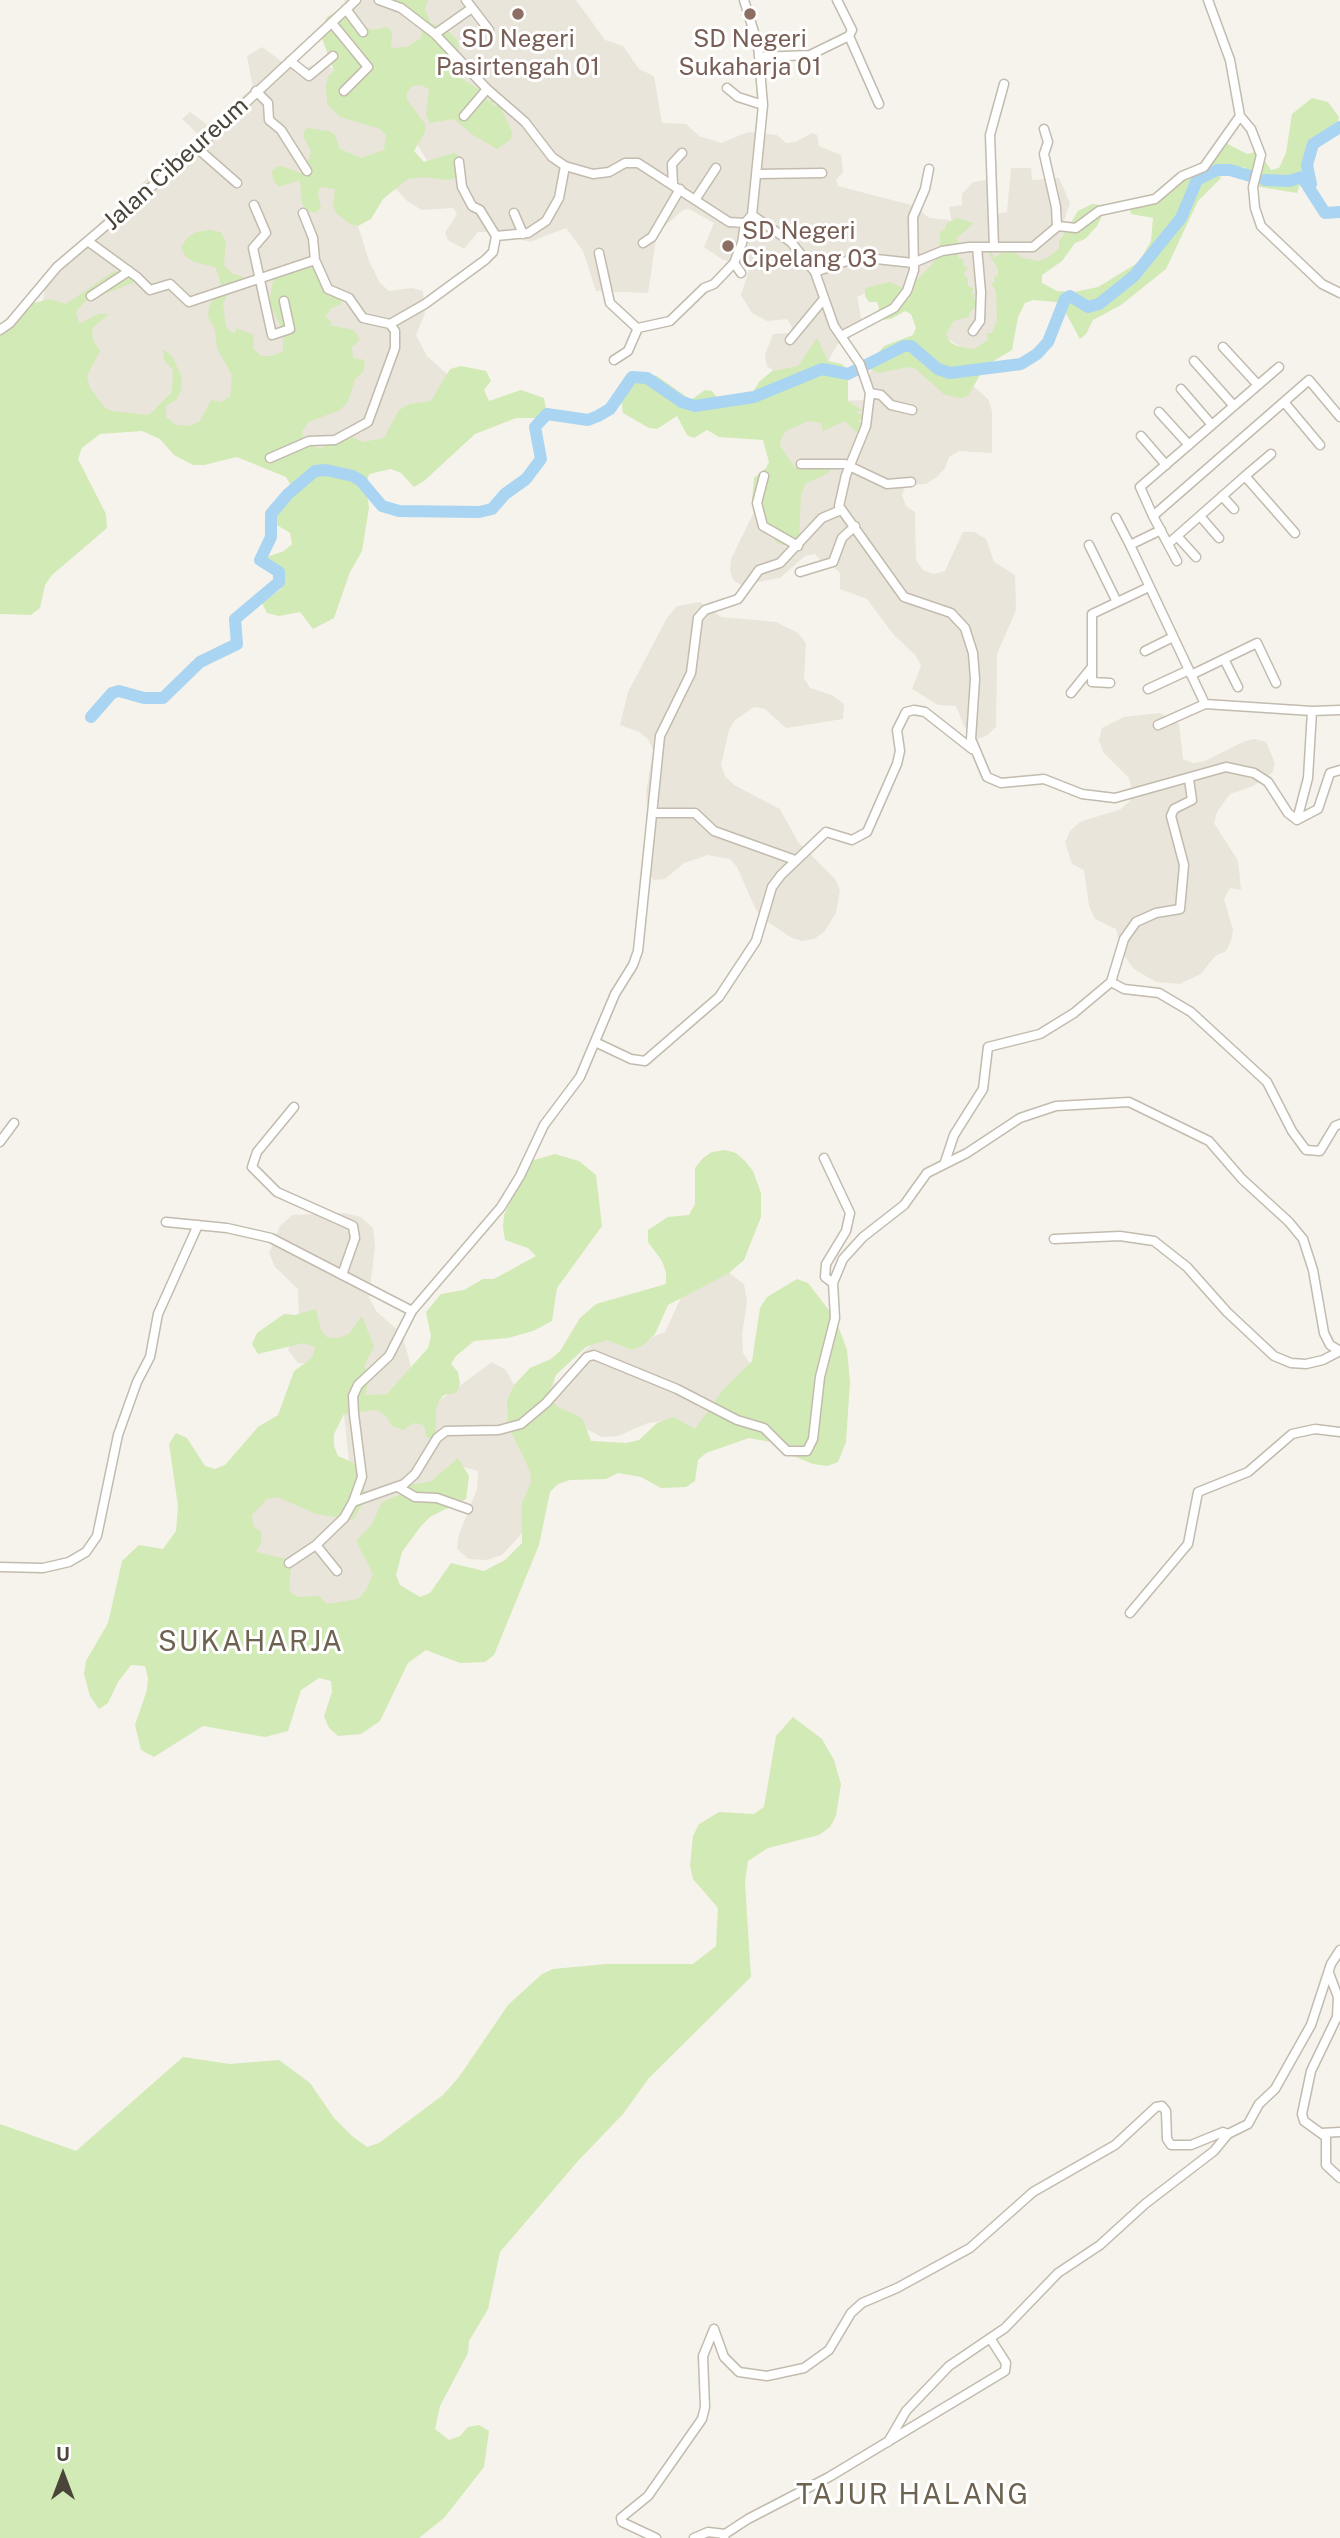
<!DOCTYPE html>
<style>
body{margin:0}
#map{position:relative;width:1340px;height:2538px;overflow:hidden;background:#f6f3ec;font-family:"Public Sans",sans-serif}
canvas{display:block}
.north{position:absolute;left:28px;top:2440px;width:70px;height:70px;-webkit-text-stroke:5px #fff;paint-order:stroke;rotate:0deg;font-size:19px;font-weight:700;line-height:28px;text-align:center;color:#4b4439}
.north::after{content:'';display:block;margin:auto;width:24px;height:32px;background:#4b4439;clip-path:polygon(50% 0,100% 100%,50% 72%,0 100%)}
</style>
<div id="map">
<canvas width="1340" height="2538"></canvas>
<div class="north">U</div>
</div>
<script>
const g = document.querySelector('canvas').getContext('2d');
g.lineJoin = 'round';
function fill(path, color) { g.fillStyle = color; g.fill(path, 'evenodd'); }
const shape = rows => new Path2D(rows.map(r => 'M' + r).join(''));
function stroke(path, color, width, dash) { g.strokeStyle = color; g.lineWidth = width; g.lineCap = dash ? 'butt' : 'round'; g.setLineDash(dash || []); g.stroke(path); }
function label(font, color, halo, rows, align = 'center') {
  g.font = font + ' "Public Sans",sans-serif'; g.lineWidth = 6; g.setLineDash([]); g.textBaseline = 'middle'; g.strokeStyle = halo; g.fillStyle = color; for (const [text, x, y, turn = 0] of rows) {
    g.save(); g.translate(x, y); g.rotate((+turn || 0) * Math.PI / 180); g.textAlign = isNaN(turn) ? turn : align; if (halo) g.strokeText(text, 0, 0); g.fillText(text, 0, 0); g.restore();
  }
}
const residential = shape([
 [344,0,576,0,605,40,623,46,639,69,654,76,662,123,686,124,699,136,721,143,748,132,777,135,786,143,796,142,812,133,817,135,819,146,841,155,843,172,836,180,838,186,915,206,929,218,950,220,951,234,939,239,943,257,926,276,901,291,889,282,857,297,862,322,847,339,837,345,828,361,794,369,781,376,767,366,765,355,773,334,790,333,792,327,787,319,767,321,752,313,741,295,749,270,747,265,723,260,704,247,714,223,689,209,683,210,657,233,648,293,596,291,583,251,566,228,530,242,495,232,478,232,464,249,448,240,445,233,457,214,453,208,422,210,408,202,393,186,428,162,417,144,402,97,419,79,470,104,378,58],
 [262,47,295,71,323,62,333,69,337,79,401,122,350,216,358,226,369,261,380,283,389,291,412,288,423,291,425,313,416,335,427,356,447,374,452,385,402,438,302,467,291,350,245,372,215,427,106,424,42,307,45,286,105,217,117,215,145,180,199,135,182,119,190,112,209,126,253,87,247,56],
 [1011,168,1031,168,1032,180,1059,178,1070,203,1063,224,1066,235,1061,243,1065,248,1046,264,981,361,944,336,954,237,949,207,962,205,962,194,973,182,994,179,998,214,1007,212],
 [891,352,970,383,988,399,992,411,992,453,959,451,949,457,945,468,937,477,926,484,906,485,902,495,906,506,915,512,916,560,923,570,934,574,945,571,963,532,974,532,986,539,994,562,1015,575,1016,610,997,654,996,727,986,736,977,739,964,726,956,706,938,705,912,689,921,666,916,656,893,634,867,599,840,589,840,573,832,565,822,562,815,554,805,556,780,578,741,585,733,580,730,569,731,559,755,510,767,509,774,434,834,401,869,400,868,379,871,369],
 [700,602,721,617,776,622,798,633,806,643,804,678,810,688,832,695,844,704,843,719,786,728,765,709,754,707,735,720,729,730,721,765,725,776,734,785,780,809,798,842,835,879,840,890,836,913,824,932,814,939,802,941,792,938,765,920,756,910,737,867,730,859,708,855,684,863,665,879,653,880,642,862,649,827,646,793,653,750,648,739,639,732,620,725,628,692,667,618,677,606],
 [1160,713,1179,724,1183,759,1193,763,1205,761,1245,741,1255,739,1266,742,1275,763,1272,773,1253,786,1230,794,1217,812,1214,823,1237,859,1239,869,1241,890,1230,888,1224,899,1233,930,1231,941,1226,951,1215,956,1201,974,1180,984,1156,982,1134,969,1122,953,1116,929,1095,919,1089,906,1084,870,1072,864,1065,842,1070,831,1080,822,1121,809,1130,801,1132,790,1129,778,1103,752,1099,740,1102,728,1124,717],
 [344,1213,361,1217,373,1228,375,1246,369,1297,376,1311,402,1334,415,1381,423,1396,439,1401,492,1362,506,1370,514,1385,537,1392,564,1378,583,1352,607,1332,650,1338,665,1332,686,1287,713,1271,729,1273,744,1284,747,1301,742,1335,743,1353,752,1367,768,1372,695,1429,664,1421,648,1423,618,1436,602,1437,588,1430,540,1469,525,1530,502,1555,487,1560,469,1559,457,1549,459,1534,477,1489,478,1471,463,1467,373,1574,373,1590,330,1635,212,1515,349,1462,344,1414,313,1364,298,1363,288,1350,299,1321,298,1289,275,1267,269,1253,280,1226,292,1215]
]);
const green = shape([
 [397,0,428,0,425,10,431,23,447,30,457,40,460,53,451,65,453,73,486,94,488,103,493,98,493,107,499,104,512,132,511,139,497,149,473,135,454,119,430,123,426,115,429,89,421,85,413,86,407,92,407,100,426,125,425,132,414,151,424,162,454,153,461,157,459,171,456,178,448,180,423,177,408,179,383,199,371,219,358,226,350,224,336,213,333,206,335,189,320,187,318,194,321,208,315,213,308,211,302,204,300,180,279,187,273,180,272,171,278,166,285,167,300,173,306,168,311,151,303,136,306,128,329,131,335,135,340,149,361,158,384,150,386,135,380,129,340,117,327,104,326,86,328,76,334,71,320,33,327,17,346,6,353,8,365,27,372,30,388,27,392,33,391,48,407,47,421,38,422,30,418,23,396,10],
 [1312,98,1328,102,1339,117,1337,125,1310,142,1303,156,1304,173,1297,193,1254,186,1255,177,1244,167,1217,170,1221,178,1198,201,1166,269,1121,305,1093,320,1086,334,1080,339,1062,306,1056,302,1033,300,1025,303,1018,317,1012,350,985,366,968,396,960,398,945,395,916,369,909,367,878,373,871,369,869,364,884,346,913,335,916,328,911,314,905,311,891,319,882,320,876,315,879,308,877,302,869,302,865,296,865,288,890,282,906,289,914,283,939,257,940,232,946,228,946,224,957,218,974,223,956,239,959,243,954,247,959,258,964,260,963,266,968,268,963,274,968,279,968,286,973,288,972,294,977,295,973,297,978,305,969,313,969,317,954,321,946,334,950,342,957,346,974,349,988,340,987,333,992,333,997,320,996,291,991,283,995,283,994,277,998,276,998,269,985,247,991,250,994,258,1009,248,1022,258,1039,261,1047,258,1059,249,1059,242,1078,211,1092,204,1100,205,1104,212,1097,226,1085,239,1075,243,1062,261,1042,275,1042,283,1057,291,1074,292,1098,287,1139,262,1151,241,1153,218,1131,214,1129,206,1166,188,1226,143,1247,154,1255,152,1262,156,1271,170,1279,168,1286,153,1292,114],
 [209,230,221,232,226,242,224,265,233,274,244,277,228,293,223,304,226,327,231,332,235,333,236,328,254,335,253,348,261,356,272,356,283,351,283,331,269,302,273,281,281,274,304,267,316,267,316,274,324,276,341,293,341,304,328,310,331,311,325,316,332,323,329,325,354,330,360,340,352,347,353,358,365,360,364,371,355,379,348,402,340,410,309,422,302,431,304,442,321,449,341,432,363,442,384,438,399,410,409,404,431,401,450,369,461,366,486,371,491,381,484,390,489,401,521,390,544,398,546,409,538,418,516,418,475,434,424,481,414,487,401,473,391,469,369,474,366,485,369,508,362,551,350,572,334,618,313,629,300,612,279,616,267,613,262,603,281,589,284,579,283,568,264,558,284,551,292,544,290,533,272,522,291,496,291,486,286,477,237,457,204,465,193,465,174,455,160,439,142,431,100,434,82,448,78,459,106,514,107,528,52,575,45,585,40,608,31,615,0,614,0,324,29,304,51,299,66,304,114,271,126,273,135,282,84,302,76,312,79,324,98,314,109,314,92,328,93,340,100,351,87,376,90,388,105,408,112,411,149,415,172,392,173,370,164,360,163,349,172,356,182,378,181,390,176,400,166,406,166,417,176,425,189,426,200,421,211,400,221,402,230,397,232,375,217,348,215,330,208,316,209,306,221,287,219,276,215,267,194,262,185,256,181,247,187,238,196,232],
 [817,338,828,361,842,364,848,371,848,401,863,411,855,411,867,418,857,421,868,427,864,434,856,432,845,421,823,431,821,423,808,421,786,431,782,437,780,446,794,466,801,470,815,462,832,467,828,473,805,484,801,495,799,540,793,545,784,545,777,543,752,500,754,478,766,468,769,462,763,440,719,437,707,430,694,438,687,435,677,416,657,429,649,428,623,413,621,398,631,377,647,374,657,376,691,400,705,390,712,391,718,399,743,399,751,395,759,382,772,371,798,366],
 [725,1150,736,1153,745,1161,753,1171,761,1193,761,1217,744,1260,729,1273,668,1305,655,1334,642,1346,632,1350,607,1340,586,1347,556,1375,548,1396,558,1407,582,1418,591,1441,626,1443,639,1440,657,1423,674,1417,695,1429,723,1390,752,1361,760,1308,767,1297,797,1279,808,1283,835,1318,847,1350,850,1382,846,1442,838,1462,827,1466,813,1464,791,1455,771,1442,749,1438,706,1453,698,1460,695,1481,686,1487,661,1488,641,1477,618,1473,606,1479,570,1480,558,1484,550,1492,539,1545,494,1655,485,1662,460,1663,426,1650,408,1663,380,1721,361,1734,338,1736,329,1728,324,1716,332,1692,331,1681,319,1678,301,1690,288,1731,265,1737,203,1726,154,1757,141,1750,135,1725,147,1690,148,1678,145,1666,131,1665,118,1682,108,1703,99,1709,90,1696,84,1674,86,1661,108,1623,122,1561,139,1545,163,1549,176,1531,178,1506,169,1444,176,1433,187,1438,205,1466,215,1469,225,1465,258,1427,278,1415,294,1371,312,1358,315,1347,304,1343,258,1354,252,1344,257,1333,284,1314,295,1315,316,1309,321,1330,328,1338,338,1338,349,1334,362,1316,374,1347,364,1366,370,1375,365,1395,387,1394,428,1348,431,1336,426,1312,441,1294,464,1290,483,1279,494,1279,536,1256,528,1248,505,1240,503,1227,504,1215,531,1161,555,1154,579,1161,596,1175,602,1226,557,1288,552,1321,533,1331,508,1338,474,1341,456,1356,451,1364,458,1372,460,1384,456,1393,444,1395,439,1401,436,1410,436,1443,426,1436,424,1425,413,1423,404,1430,392,1426,386,1416,376,1410,344,1414,334,1434,334,1446,338,1456,363,1467,364,1481,364,1502,353,1520,316,1514,278,1497,267,1499,252,1515,253,1526,261,1532,261,1543,256,1552,287,1559,291,1569,289,1591,298,1597,319,1596,327,1604,358,1599,366,1590,373,1574,356,1541,372,1524,382,1502,404,1493,407,1485,430,1482,458,1458,469,1476,466,1499,430,1517,421,1526,402,1552,396,1575,400,1585,420,1597,430,1593,451,1563,484,1571,505,1560,522,1543,522,1503,531,1482,530,1471,508,1425,507,1401,514,1385,530,1368,551,1359,560,1351,580,1318,596,1304,666,1284,666,1272,662,1261,648,1242,648,1230,668,1217,689,1215,695,1204,695,1168,703,1158,712,1152],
 [793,1717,822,1739,834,1760,841,1784,836,1816,830,1827,819,1835,768,1848,748,1861,745,1882,751,1977,649,2078,623,2114,578,2161,500,2252,488,2309,469,2341,468,2353,440,2406,435,2429,449,2440,460,2436,468,2427,479,2425,489,2431,484,2467,444,2518,419,2538,0,2538,0,2124,76,2151,183,2057,230,2064,279,2060,310,2083,334,2118,352,2136,367,2147,379,2143,443,2095,459,2077,508,2005,542,1974,553,1969,606,1964,693,1964,716,1946,718,1908,693,1879,690,1866,693,1836,699,1824,719,1812,754,1814,764,1807,776,1736]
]);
const river = shape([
 [1265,180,1289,181,1302,177,1325,213,1340,212],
 [1311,184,1307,165,1313,144,1340,127],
 [91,717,112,693,119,691,144,698,163,698,200,662,237,644,235,619,279,582,279,572,260,560,271,537,271,514,288,494,315,471,326,470,353,476,361,481,382,506,399,511,479,512,492,509,505,494,526,479,541,459,535,427,547,414,588,420,598,416,610,409,632,377,647,378,682,402,695,406,754,397,822,369,848,374,904,346,911,346,938,369,950,373,1021,364,1037,354,1048,342,1065,299,1070,296,1088,307,1099,304,1134,276,1181,218,1197,180,1217,170,1230,170,1257,178]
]);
const minor = shape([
 [379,0,401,8,435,34,487,89,525,122,552,157,565,166,593,174,609,172,625,163,638,163,729,222,745,223,752,215],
 [466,0,489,30],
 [744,0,758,45,763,105,752,215,791,242,815,272,834,326,860,364,870,393,866,426,846,475,839,506,904,597,951,613,965,628,973,653,975,679,971,739,987,777,1001,783,1044,779,1082,794,1115,798,1226,767,1254,773,1268,782,1288,813,1297,820,1318,809,1330,773,1340,770],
 [837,0,852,30,849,36],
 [346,9,363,32],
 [332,23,368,67,344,91],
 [435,34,472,8],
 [760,57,810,55,849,36,879,104],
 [290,61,309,76,333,56],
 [727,88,738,97,763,105],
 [256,91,268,103,269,120,281,130,307,171],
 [464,116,487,89],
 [1240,116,1251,129,1261,155,1253,187,1255,208,1261,226,1322,284,1340,293],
 [1044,129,1048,142,1044,154,1056,207,1057,227],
 [197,148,237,183],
 [459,162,462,187,472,206,480,210,496,236],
 [758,174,822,173],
 [673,185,672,164,682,153],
 [695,200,716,168],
 [254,205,266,233,253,248,272,335,290,329,284,301],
 [303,213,313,238,315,260,328,289,349,298,363,318,390,324],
 [514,213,523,234],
 [89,242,137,277,150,290,170,284,189,302,315,260],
 [643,243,652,237,680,189],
 [994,247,990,135,1004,84],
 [599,253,610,303,637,328],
 [815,272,858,257,913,263,942,251,969,247,1033,247,1058,226,1076,228,1099,211,1155,199,1182,176,1204,167,1240,116,1230,60,1208,0],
 [741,273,734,263,742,243,745,223],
 [91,296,129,271],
 [0,330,10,323,57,267,197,148,356,0],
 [973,331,980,321,981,292,977,247],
 [841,336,894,308,907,291,914,270,913,217,925,189,929,169],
 [790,340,823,300],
 [1223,347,1258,385],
 [614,360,628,351,638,328,670,321,704,288,714,284,734,263],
 [1194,361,1234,406],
 [1181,389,1212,425],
 [870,393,881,395,891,405,912,410],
 [1284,402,1320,445],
 [1159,412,1189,445],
 [1141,436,1166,465],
 [270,458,309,441,335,440,368,422,395,348,395,331,390,324,425,304,485,260,493,252,496,236,528,233,546,221,559,198,565,166],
 [801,464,845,464,887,484,911,482],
 [764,476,757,503,763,526,798,546],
 [1245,476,1271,454],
 [1222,496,1234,509],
 [1153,516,1140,487,1279,367],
 [1200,516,1219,538],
 [1116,518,1130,545],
 [1161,530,1130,545,1205,704,1312,711],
 [1177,536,1196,557],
 [1168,544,1245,476,1295,533],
 [1089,545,1117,602],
 [1177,561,1153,516,1309,380,1340,417],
 [800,572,833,562,842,538,855,526],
 [1145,651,1173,637],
 [1224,659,1238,687],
 [1191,675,1257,643,1276,683],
 [1110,683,1092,682,1092,614,1149,587],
 [1148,689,1189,670],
 [1071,693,1092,667],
 [1158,725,1205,704],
 [654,813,695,813,714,831,795,860],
 [1297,820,1308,778,1312,711,1340,710],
 [1111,982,1124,989,1159,993,1191,1012,1267,1082,1292,1131,1306,1150,1320,1151,1335,1126,1340,1124],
 [595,1042,631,1059,645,1061,719,997,756,941,772,887,781,875,826,832,852,840,867,832,897,764,900,751,897,730,906,712,914,710,925,712,972,749],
 [294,1107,257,1152,252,1167,277,1192,353,1226,355,1238,342,1275],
 [0,1142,14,1123],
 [824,1158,850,1213,846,1231,826,1264,825,1277,833,1283],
 [945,1162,954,1135,983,1089,988,1047,1040,1034,1074,1013,1111,982,1124,939,1136,922,1156,913,1180,909,1184,865,1171,816,1174,809,1192,800,1189,779],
 [166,1222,227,1228,271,1238,412,1311],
 [1054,1239,1120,1236,1154,1241,1187,1267,1227,1312,1274,1356,1291,1363,1306,1364,1323,1360,1340,1351],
 [398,1487,415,1497,437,1498,468,1509],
 [353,1502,404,1484,415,1474,437,1438,446,1431,499,1430,521,1424,546,1403,587,1357,594,1355,677,1389,737,1420,764,1428,787,1451,807,1451,813,1439,820,1377,835,1318,833,1283,843,1259,863,1237,904,1205,927,1173,967,1153,1020,1118,1056,1106,1129,1102,1209,1141,1242,1179,1289,1222,1303,1239,1313,1270,1324,1333,1330,1345,1340,1351],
 [316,1545,337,1571],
 [289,1563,316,1545,344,1518,353,1502,362,1477,354,1414,353,1396,358,1385,389,1356,412,1311,501,1207,520,1176,544,1125,580,1077,615,994,633,965,638,951,660,736,691,673,698,618,705,610,738,599,759,570,780,563,822,518,841,510],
 [0,1567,43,1568,69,1562,86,1552,97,1536,118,1435,137,1382,150,1357,158,1314,198,1225],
 [1130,1613,1188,1544,1198,1492,1248,1472,1292,1434,1315,1429,1340,1432],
 [1329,1973,1338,1997,1337,2017,1311,2071,1302,2114,1304,2121,1326,2137,1326,2165,1340,2178],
 [1321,2133,1340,2132],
 [714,2329,724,2357,739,2372,767,2376,804,2368,829,2350,851,2313,862,2303,897,2288,970,2248,1033,2192,1115,2145,1156,2107,1162,2106,1166,2111,1167,2139,1171,2145,1191,2145,1223,2132,1228,2134],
 [888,2442,906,2411,949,2366,1005,2328,1058,2273,1100,2245,1145,2204,1214,2151,1228,2134,1248,2124,1259,2104,1275,2089,1311,2025,1331,1964,1340,1950],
 [656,2538,622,2522,621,2518,648,2496,702,2419,705,2407,703,2356,714,2329],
 [694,2538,708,2532,725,2534],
 [724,2538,725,2534,748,2519,829,2477,1005,2371,1006,2363,990,2338]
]);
const markers = [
 [518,14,7,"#8d6e63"],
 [750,14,7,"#8d6e63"],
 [728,246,7,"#8d6e63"]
];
const educationNames = [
 ["SD Negeri",518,40],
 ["Pasirtengah 01",518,68],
 ["SD Negeri",750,40],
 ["Sukaharja 01",750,68],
 ["SD Negeri",742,232,"left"],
 ["Cipelang 03",742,260,"left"]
];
const streetNames = [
 ["Jalan Cibeureum",176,164,-42]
];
const quarterNames = [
 ["SUKAHARJA",251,1642],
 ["TAJUR HALANG",913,2495]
];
fill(residential, '#eae5da');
fill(green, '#d2eab5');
stroke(river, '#a9d4f2', 12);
stroke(minor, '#c2bbae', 11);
stroke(minor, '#fff', 8);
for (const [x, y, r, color] of markers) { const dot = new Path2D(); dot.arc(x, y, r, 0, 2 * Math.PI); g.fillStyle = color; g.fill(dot); stroke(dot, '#fff', 2.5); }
label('24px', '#785e54', '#fff', educationNames);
label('24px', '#4b4439', '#fff', streetNames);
g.letterSpacing = '2px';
label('28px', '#6e6250', '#fff', quarterNames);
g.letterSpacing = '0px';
</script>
